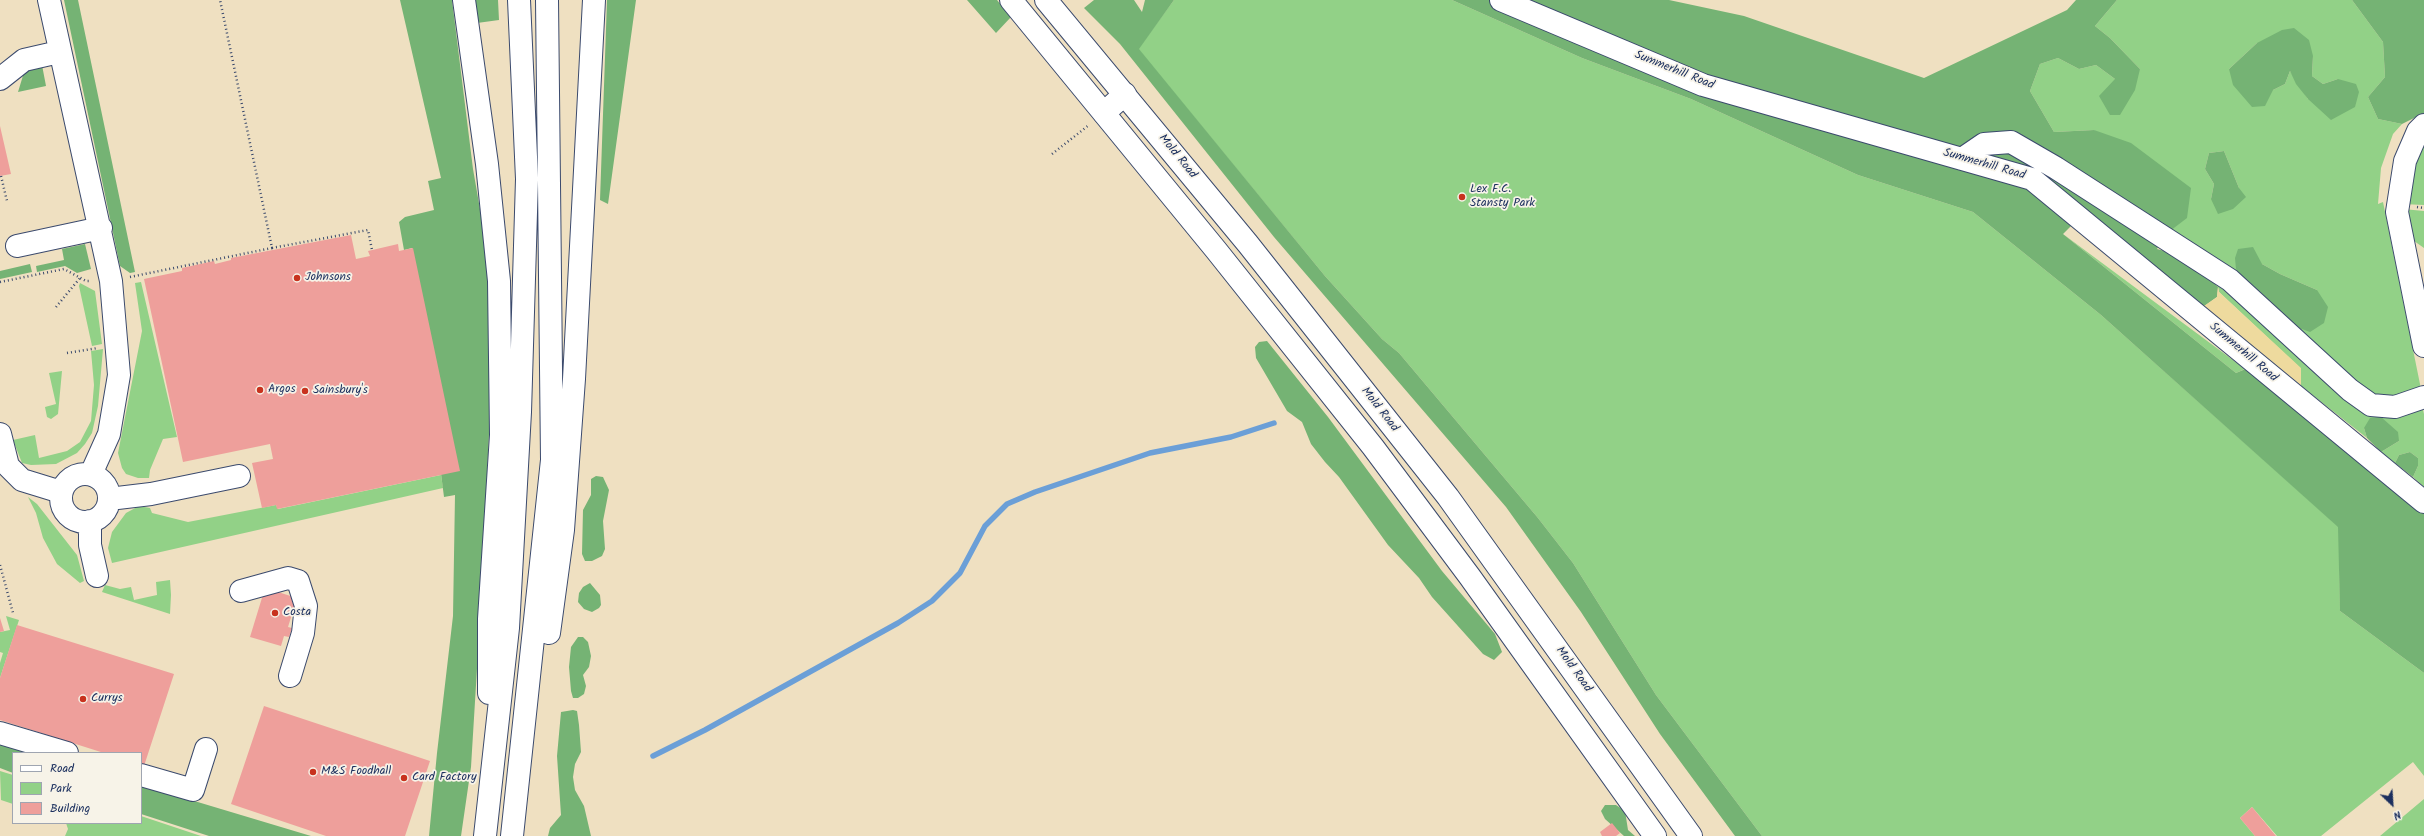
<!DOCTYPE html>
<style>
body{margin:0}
#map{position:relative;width:2424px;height:836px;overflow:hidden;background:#efe0c1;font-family:Kalam,sans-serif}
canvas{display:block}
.legend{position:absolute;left:12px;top:752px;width:130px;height:72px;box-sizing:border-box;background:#f7f3e8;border:1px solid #9fa5b1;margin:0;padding:5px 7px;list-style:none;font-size:12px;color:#1b2f5e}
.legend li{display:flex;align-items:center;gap:8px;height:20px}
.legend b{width:20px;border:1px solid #9fa5b1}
.north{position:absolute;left:2372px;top:784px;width:40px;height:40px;-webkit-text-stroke:3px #f7f3e8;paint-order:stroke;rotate:155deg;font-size:11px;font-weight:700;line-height:16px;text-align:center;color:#1b2f5e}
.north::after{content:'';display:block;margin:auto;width:14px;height:18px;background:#1b2f5e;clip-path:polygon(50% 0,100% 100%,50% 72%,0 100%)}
</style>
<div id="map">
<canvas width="2424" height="836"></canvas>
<ul class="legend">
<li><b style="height:5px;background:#fff"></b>Road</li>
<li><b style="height:11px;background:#92d187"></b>Park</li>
<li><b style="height:11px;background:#ee9f9b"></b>Building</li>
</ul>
<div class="north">N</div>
</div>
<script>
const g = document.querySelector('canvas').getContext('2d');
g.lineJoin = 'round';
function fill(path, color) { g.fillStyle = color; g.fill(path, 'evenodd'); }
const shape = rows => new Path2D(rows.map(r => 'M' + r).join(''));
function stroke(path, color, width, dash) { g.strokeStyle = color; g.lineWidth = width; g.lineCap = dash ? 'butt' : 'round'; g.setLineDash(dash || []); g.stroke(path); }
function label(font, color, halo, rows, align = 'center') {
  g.font = font + ' Kalam,sans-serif'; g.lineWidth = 3.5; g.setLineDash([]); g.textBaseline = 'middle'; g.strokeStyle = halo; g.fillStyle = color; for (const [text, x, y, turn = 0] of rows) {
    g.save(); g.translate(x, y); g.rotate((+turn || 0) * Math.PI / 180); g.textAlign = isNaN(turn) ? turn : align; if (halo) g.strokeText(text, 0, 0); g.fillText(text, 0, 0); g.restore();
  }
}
const green = shape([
 [1174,0,1452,0,1582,58,1691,99,1858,175,1973,212,2101,315,2339,527,2340,611,2424,673,2424,776,2413,762,2321,836,2277,836,2252,807,2240,818,2255,836,1762,836,1656,695,1573,563,1538,518,1399,353,1382,339,1325,276,1138,49],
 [2117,0,2352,0,2383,42,2385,77,2368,97,2378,119,2402,124,2393,134,2381,168,2378,204,2383,202,2421,389,2406,397,2372,400,2286,325,2317,290,2280,274,2262,264,2248,286,2167,233,2094,130,2054,132,2030,91,2040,64,2058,58,2079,69,2096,65,2115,79,2140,69,2110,38,2095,26],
 [2257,43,2313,56,2312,76,2323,84,2338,79,2308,99,2290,71,2285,84,2273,90,2229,69],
 [2224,151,2239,188,2211,199,2214,184,2205,169,2209,153],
 [2424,129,2424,205,2402,204],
 [2403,209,2424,211,2424,248,2407,236],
 [2063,234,2245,369,2236,373],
 [2209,277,2344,395,2422,405,2424,414,2424,487,2413,477,2418,466,2418,458,2410,452,2399,455,2395,463,2381,452,2399,441,2364,428,2367,438,2301,386,2300,368,2219,292,2218,287],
 [141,282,177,437,163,439,150,470,149,478,138,478,126,474,122,468,118,453,142,331,135,283],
 [80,283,95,291,102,344,92,346,79,286],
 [103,349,98,406,92,433,85,444,77,453,56,464,31,465,22,463,13,440,35,435,39,458,67,451,80,442,91,421,94,385,91,351],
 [62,371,58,414,51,419,47,417,45,407,56,404,49,373],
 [441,475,443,488,112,563,108,548,112,532,126,513,139,506,150,508,152,513,188,522,276,505,278,509],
 [28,497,37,504,77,555,84,581,80,583,57,564,43,538,36,513],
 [170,580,171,595,170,614,102,592,105,585,120,589,131,587,134,600,157,595,156,582],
 [6,616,19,620,0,678,0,663,3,653,0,652,0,632,10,630],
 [0,771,13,775,13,804,1,800],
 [2424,799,2424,836,2380,836],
 [141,816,201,836,65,836,68,829,66,823,141,823]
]);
const forest = shape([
 [64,0,78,0,135,272,130,273,120,266],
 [400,0,452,0,473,169,493,284,492,374,479,636,471,767,461,836,429,836,437,753,453,616,455,495,444,497,412,248,404,250,399,222,405,217,434,210,428,181,441,178],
 [474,0,498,0,499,20,477,23],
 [607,0,636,0,608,204,600,200],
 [967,0,997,0,1011,17,996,33],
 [1094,0,1134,0,1142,12,1145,0,1174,0,1139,49,1325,276,1382,339,1399,353,1538,518,1573,563,1656,695,1762,836,1735,836,1660,734,1581,612,1506,507,1274,237,1120,44,1084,8],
 [1452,0,1669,0,1744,16,1924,78,2067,10,2076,0,2117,0,2095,26,2110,38,2140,69,2135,90,2120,115,2110,115,2099,96,2115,79,2096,65,2079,69,2058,58,2040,64,2030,91,2054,132,2094,130,2131,143,2191,188,2187,218,2166,234,2157,249,2188,257,2218,287,2217,297,2203,307,2074,223,2063,234,2236,373,2262,362,2424,495,2424,673,2340,611,2338,527,2101,315,1973,212,1858,175,1691,99,1582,58],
 [2352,0,2424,0,2424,113,2402,124,2378,119,2368,97,2385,77,2383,42],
 [2294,28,2309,40,2313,56,2312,76,2323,84,2338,79,2356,84,2359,92,2355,107,2331,120,2308,99,2296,84,2290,71,2285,84,2273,90,2265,106,2252,107,2233,85,2229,69,2257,43,2282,30],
 [42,65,46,86,18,92,25,69],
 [2224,151,2239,188,2246,197,2233,209,2218,214,2211,199,2214,184,2205,169,2209,153],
 [85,244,91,269,77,273,65,266,37,272,36,266,64,260,62,249],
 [2253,247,2262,264,2280,274,2317,290,2328,307,2324,323,2310,332,2291,325,2249,288,2236,269,2235,258,2238,249],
 [30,264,32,272,0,279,0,271],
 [1267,341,1328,417,1442,571,1495,634,1502,652,1494,660,1483,654,1432,597,1419,578,1388,545,1339,477,1325,462,1311,444,1302,422,1287,411,1256,358,1255,347,1259,342],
 [2381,417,2398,432,2399,441,2381,452,2367,438,2364,428,2370,418],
 [2410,452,2418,458,2418,466,2413,477,2395,463,2399,455],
 [596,476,603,477,609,490,603,521,605,549,602,556,592,561,585,561,582,554,583,510,591,495,591,479],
 [590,583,600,595,601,605,599,608,592,612,584,609,578,602,579,593,583,587],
 [578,637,583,637,588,642,591,656,589,667,583,675,586,686,584,694,578,698,573,698,571,691,569,667,571,647],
 [573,710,577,711,579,725,581,752,575,764,573,777,575,790,584,806,591,836,548,836,550,828,561,815,557,756,561,712],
 [0,742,37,753,13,753,13,773,0,768],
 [141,785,311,836,209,836,141,814],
 [1605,805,1616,805,1625,811,1628,830,1635,836,1624,836,1605,819,1601,811]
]);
const sand = shape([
 [2218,287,2219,292,2301,368,2301,386,2190,298,2204,306,2217,297]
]);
const stream = shape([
 [653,756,705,730,898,623,932,601,960,573,985,526,1007,504,1035,492,1150,453,1231,437,1274,423]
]);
const building = shape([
 [0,126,11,174,0,176],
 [351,235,356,259,370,256,368,251,398,244,399,251,413,248,460,471,277,509,276,505,262,508,252,463,273,459,270,444,183,462,144,279,182,271,182,268,214,261,215,264,231,260,231,258],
 [265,588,297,598,288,627,292,628,289,637,284,636,281,646,250,637],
 [0,618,4,631,0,632],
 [17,625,174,674,144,766,141,765,141,753,104,753,0,720,0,678],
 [264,706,430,761,405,836,326,836,231,804],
 [2252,807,2276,836,2255,836,2240,818],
 [1612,823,1620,833,1616,836,1602,836,1600,832]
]);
const path = shape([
 [1052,154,1089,125],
 [1,176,7,201],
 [2417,207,2424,208],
 [272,248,368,230,372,250],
 [130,277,272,248,220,0],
 [0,282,64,269,86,281,91,281],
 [56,307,80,278],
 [67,353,98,348],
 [0,565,13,613]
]);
const minor = shape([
 [49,0,111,281,119,375,109,434,91,474],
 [1501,0,1703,85,2032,179,2424,502],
 [0,79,24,60,59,52],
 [1104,113,1125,94],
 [2424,125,2418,131,2405,161,2397,212,2424,346],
 [1962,159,1984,144,2011,142,2056,168,2230,280,2350,390,2371,405,2395,407,2424,397],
 [17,246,101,228],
 [0,434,8,466,22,480,61,492],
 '61 498a24 24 0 1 1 48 0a24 24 0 1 1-48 0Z',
 [109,499,151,494,239,476],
 [90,521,90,545,97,576],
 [241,591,288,578,298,581,306,606,303,633,290,676],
 [0,733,67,753],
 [141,775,193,790,206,749]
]);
const major = shape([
 [1011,0,1216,250,1373,447,1470,577,1655,836],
 [1046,0,1248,244,1448,497,1691,836]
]);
const highway = shape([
 [464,0,487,164,499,281,501,435,489,619,489,693],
 [549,633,563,530,574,379,594,0],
 [485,836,508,628,520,412,527,179,519,0],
 [512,836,552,460,547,0]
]);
const markers = [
 [1462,197,4,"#c8321e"],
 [297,278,4,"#c8321e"],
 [260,390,4,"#c8321e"],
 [305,391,4,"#c8321e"],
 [275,613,4,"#c8321e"],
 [83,699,4,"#c8321e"],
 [313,772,4,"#c8321e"],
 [404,778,4,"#c8321e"]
];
const streetNames = [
 ["Summerhill Road",1674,71,22],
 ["Mold Road",1177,157,51],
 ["Summerhill Road",1984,165,16],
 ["Summerhill Road",2243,353,40],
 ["Mold Road",1379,410,52],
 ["Mold Road",1573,670,54]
];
const poiNames = [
 ["Lex F.C.",1470,190],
 ["Stansty Park",1470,204],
 ["Johnsons",305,278],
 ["Argos",268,390],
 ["Sainsbury's",313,391],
 ["Costa",283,613],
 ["Currys",91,699],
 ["M&S Foodhall",321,772],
 ["Card Factory",412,778]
];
fill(green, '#92d187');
fill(forest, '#75b374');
fill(sand, '#eeda9e');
stroke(stream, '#6b9fd7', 5.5);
fill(building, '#ee9f9b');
stroke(minor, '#3b4a6d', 24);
stroke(major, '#3b4a6d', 24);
stroke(highway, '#3b4a6d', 24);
stroke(path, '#3b4a6d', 2.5, [1, 3]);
stroke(minor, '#fff', 22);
stroke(major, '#fff', 22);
stroke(highway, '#fff', 22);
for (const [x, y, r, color] of markers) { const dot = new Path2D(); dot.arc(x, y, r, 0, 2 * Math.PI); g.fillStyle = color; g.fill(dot); stroke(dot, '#f7f3e8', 1.5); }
label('12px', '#1b2f5e', '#f7f3e8', streetNames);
label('12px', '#1b2f5e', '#f7f3e8', poiNames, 'left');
</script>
